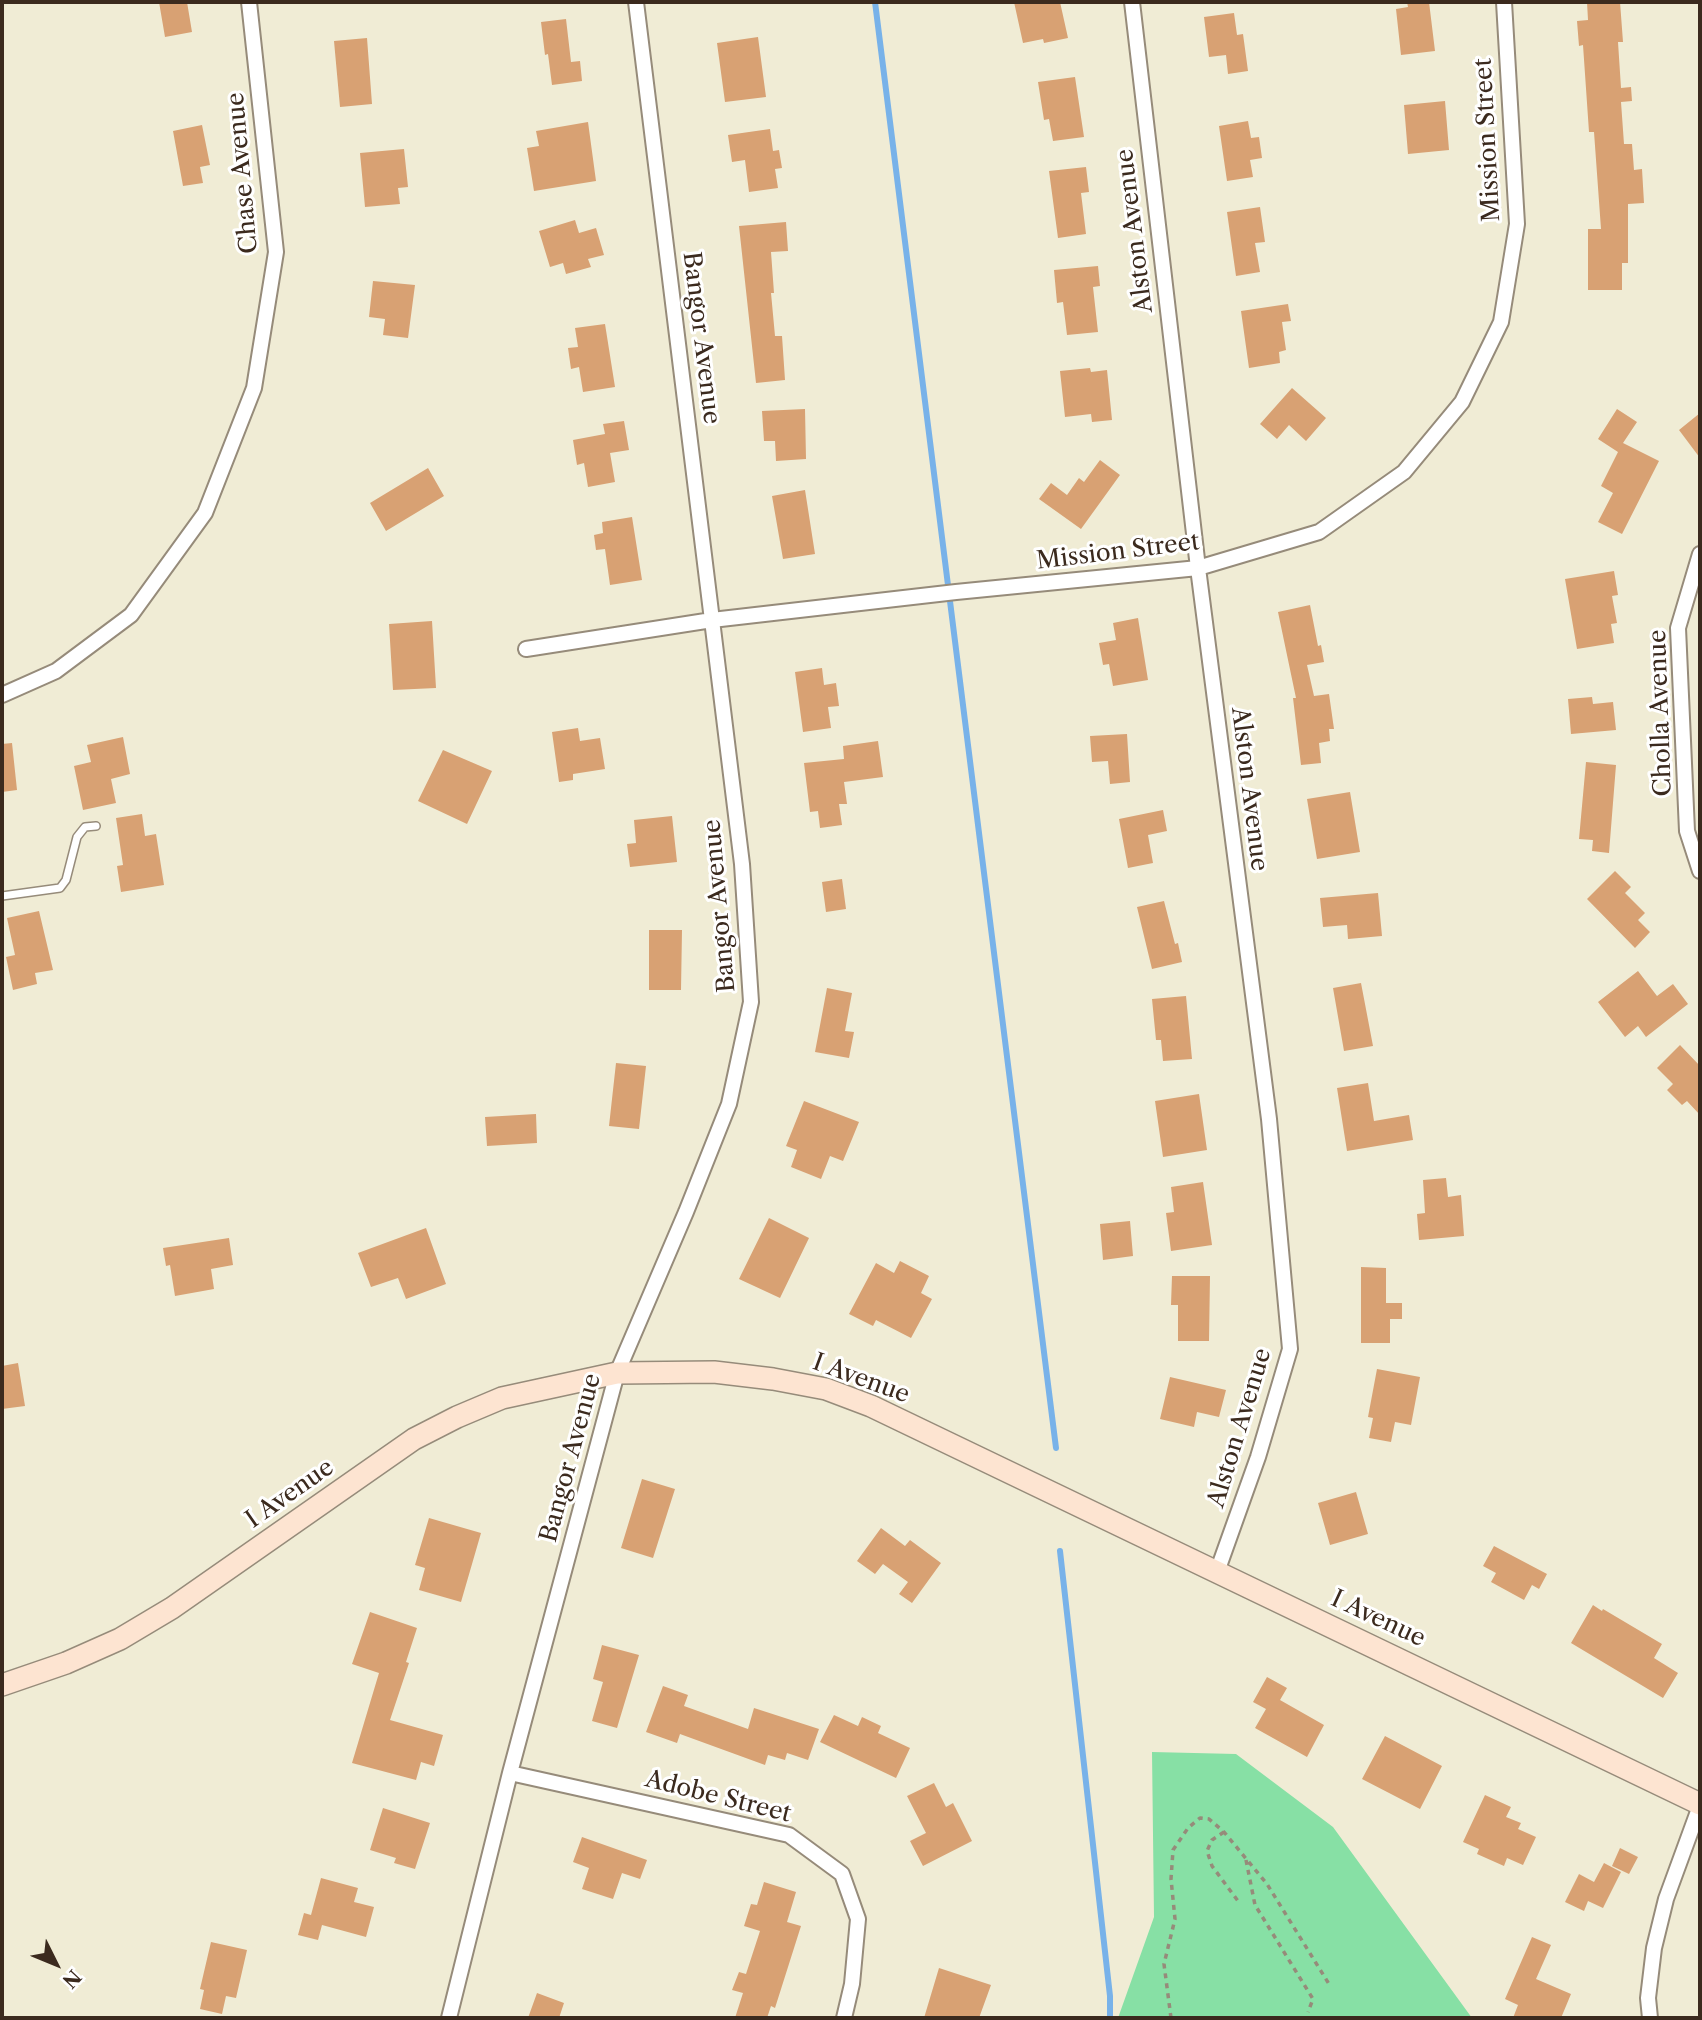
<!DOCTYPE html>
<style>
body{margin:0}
#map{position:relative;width:1702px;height:2020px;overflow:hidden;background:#f0ecd5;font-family:"Libre Caslon Text",serif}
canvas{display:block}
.frame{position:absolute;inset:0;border:4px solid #3b2a1e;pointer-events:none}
.north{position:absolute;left:21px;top:1929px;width:70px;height:70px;-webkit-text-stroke:5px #fff;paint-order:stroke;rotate:133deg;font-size:19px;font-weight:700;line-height:28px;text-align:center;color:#3b2a1e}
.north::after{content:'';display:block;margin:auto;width:24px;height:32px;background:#3b2a1e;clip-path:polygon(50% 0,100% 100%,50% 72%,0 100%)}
</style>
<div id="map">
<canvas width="1702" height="2020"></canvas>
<div class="frame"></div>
<div class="north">N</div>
</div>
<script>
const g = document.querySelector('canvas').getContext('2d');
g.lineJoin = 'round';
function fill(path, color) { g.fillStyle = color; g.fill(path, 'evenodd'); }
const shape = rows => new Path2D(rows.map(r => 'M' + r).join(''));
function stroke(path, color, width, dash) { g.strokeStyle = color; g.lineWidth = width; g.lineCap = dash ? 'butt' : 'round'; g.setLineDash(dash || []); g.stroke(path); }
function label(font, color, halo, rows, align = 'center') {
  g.font = font + ' "Libre Caslon Text",serif'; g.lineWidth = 6; g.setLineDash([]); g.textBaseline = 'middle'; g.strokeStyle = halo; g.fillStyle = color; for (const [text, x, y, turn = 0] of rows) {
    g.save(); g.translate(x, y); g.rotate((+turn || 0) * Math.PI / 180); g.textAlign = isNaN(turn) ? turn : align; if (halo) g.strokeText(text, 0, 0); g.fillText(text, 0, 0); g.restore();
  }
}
const green = shape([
 [1152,1752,1236,1754,1333,1827,1472,2018,1118,2018,1154,1917]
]);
const stream = shape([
 [875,2,1056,1448],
 [1060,1551,1110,1996,1110,2018]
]);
const building = shape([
 [159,2,187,2,192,32,165,37],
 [1014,2,1060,2,1068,38,1044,43,1043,39,1023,43],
 [1407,2,1429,2,1435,51,1401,55,1396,9,1408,7],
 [1587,2,1620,2,1623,42,1618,42,1621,88,1631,87,1632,101,1621,102,1624,144,1632,144,1634,170,1642,169,1644,203,1628,204,1628,263,1622,263,1622,290,1588,290,1588,229,1601,229,1594,132,1589,132,1583,45,1579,46,1577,21,1588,20],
 [1234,13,1237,35,1243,34,1248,71,1228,74,1226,55,1209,57,1204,17],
 [566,19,571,62,580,61,582,81,552,85,548,54,545,55,541,22],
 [758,37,766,97,725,102,717,43],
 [367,38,372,104,340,107,334,41],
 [1075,77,1084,137,1053,141,1049,119,1044,120,1038,82],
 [1445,101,1449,150,1408,154,1404,105],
 [1248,121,1251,138,1259,137,1262,158,1250,160,1253,177,1227,181,1219,126],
 [588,122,596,181,534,191,527,148,539,146,536,131],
 [202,125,210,165,200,167,203,183,183,186,173,131],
 [770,129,773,151,779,150,782,168,775,169,778,188,749,192,745,160,732,162,728,135],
 [404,149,408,187,398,188,400,204,365,207,360,153],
 [1086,167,1089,192,1081,193,1086,234,1058,238,1049,171],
 [1260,207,1265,242,1255,243,1260,272,1236,276,1227,212],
 [575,220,579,233,596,228,604,255,588,259,591,267,566,274,563,263,550,267,539,231],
 [786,222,788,251,771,252,774,293,771,293,775,336,782,336,785,380,756,383,739,226],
 [1098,266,1100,286,1093,287,1098,332,1067,335,1063,302,1057,303,1054,270],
 [373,281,415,285,408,338,383,335,385,319,369,317],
 [1288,304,1291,321,1282,322,1286,350,1279,352,1280,363,1249,368,1241,311],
 [605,324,615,387,583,392,579,367,571,369,568,348,578,347,575,328],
 [1090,368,1091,372,1107,370,1112,420,1092,422,1091,414,1065,417,1060,371],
 [1292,388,1326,418,1306,441,1289,425,1277,439,1260,424],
 [805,409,806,459,776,461,775,441,764,441,762,411],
 [1617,409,1637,422,1623,443,1659,461,1622,534,1598,522,1613,493,1601,486,1621,446,1618,452,1598,439],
 [1700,413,1700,458,1679,430],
 [624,421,629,450,610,453,615,482,588,487,584,463,577,465,573,440,605,434,603,424],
 [1100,460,1120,475,1081,529,1039,499,1051,483,1067,495,1079,478,1084,482],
 [428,468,444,496,386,531,370,503],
 [805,490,815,554,783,559,772,496],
 [632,517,642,580,610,585,605,549,596,550,594,535,603,533,602,522],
 [1614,571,1618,595,1612,596,1617,623,1611,624,1614,643,1577,649,1565,579],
 [1310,605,1318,646,1321,645,1324,662,1307,665,1314,696,1329,694,1334,729,1329,729,1330,741,1319,743,1321,763,1301,765,1293,698,1296,698,1278,612],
 [1138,618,1148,680,1113,686,1109,664,1103,665,1099,643,1116,640,1113,623],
 [432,621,436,688,393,690,389,624],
 [822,668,824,685,836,683,839,706,828,707,831,728,803,732,795,672],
 [1592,697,1593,704,1613,702,1616,730,1571,734,1568,699],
 [578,728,580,741,600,738,605,769,573,774,573,780,559,782,552,732],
 [1127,734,1130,782,1110,784,1108,761,1092,762,1090,736],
 [123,737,130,774,111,779,116,803,83,810,74,766,91,762,87,745],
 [878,741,883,777,844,782,847,804,839,804,842,825,820,828,818,811,810,812,804,763,844,759,843,746],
 [12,743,17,790,2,792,2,744],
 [443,750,492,771,467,824,418,801],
 [1586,762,1616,765,1609,853,1592,851,1593,840,1579,839],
 [1350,792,1360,852,1317,859,1307,799],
 [1163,810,1167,831,1148,835,1153,863,1128,868,1119,819],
 [142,814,145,836,156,834,164,885,121,892,117,866,123,865,116,818],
 [672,816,677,862,630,867,627,844,636,843,634,820],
 [1615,871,1631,887,1625,893,1645,913,1638,920,1650,932,1635,948,1587,899],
 [842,879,846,909,826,912,822,882],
 [1378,893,1382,936,1348,939,1347,925,1323,927,1320,898],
 [1164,901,1175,944,1178,943,1182,962,1152,969,1137,907],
 [39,911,53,970,35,973,37,984,13,990,6,957,15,955,7,918],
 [649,930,682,930,681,990,649,990],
 [1638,971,1657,996,1673,984,1688,1004,1646,1037,1638,1026,1625,1037,1598,1002],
 [1361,983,1373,1046,1344,1051,1333,988],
 [827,988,852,993,845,1031,854,1032,849,1058,815,1052],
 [1186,996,1192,1059,1163,1061,1161,1040,1156,1040,1152,999],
 [1680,1045,1700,1066,1700,1115,1687,1101,1682,1105,1667,1090,1673,1084,1657,1068],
 [616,1063,646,1066,639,1129,609,1126],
 [1368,1083,1374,1121,1409,1115,1413,1140,1347,1151,1337,1088],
 [1199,1094,1207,1150,1163,1157,1155,1101],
 [804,1101,859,1122,843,1161,830,1156,821,1179,791,1167,797,1150,786,1146],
 [536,1114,537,1143,487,1146,485,1117],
 [1446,1178,1448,1197,1461,1195,1464,1236,1419,1240,1417,1214,1425,1213,1423,1180],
 [1203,1182,1212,1245,1171,1251,1166,1213,1174,1212,1171,1187],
 [769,1218,809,1238,780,1298,739,1279],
 [1130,1221,1133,1256,1103,1260,1100,1224],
 [426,1228,446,1284,406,1299,398,1278,371,1287,358,1253],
 [229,1238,233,1265,211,1269,214,1289,175,1296,170,1265,166,1266,163,1248],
 [900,1261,929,1276,921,1293,932,1299,911,1338,876,1320,873,1326,849,1314,876,1263,894,1273],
 [1361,1267,1386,1268,1386,1303,1402,1303,1402,1319,1390,1319,1390,1343,1361,1343],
 [1172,1276,1210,1276,1209,1341,1178,1341,1178,1305,1171,1305],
 [18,1363,25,1406,2,1409,2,1366],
 [1377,1369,1420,1377,1411,1425,1395,1422,1391,1442,1369,1438,1373,1418,1368,1417],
 [1170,1377,1226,1390,1219,1417,1197,1412,1194,1427,1160,1419],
 [642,1479,675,1489,653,1558,621,1548],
 [1356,1492,1368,1534,1330,1545,1318,1503],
 [429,1518,481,1533,461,1602,419,1590,425,1568,415,1565],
 [881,1528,905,1546,910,1540,941,1563,912,1603,899,1594,908,1582,883,1564,875,1574,857,1561],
 [1494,1546,1547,1574,1539,1589,1532,1585,1524,1600,1491,1582,1496,1573,1483,1566],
 [1593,1605,1602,1611,1603,1609,1662,1644,1654,1658,1678,1673,1663,1698,1571,1643],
 [370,1612,417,1628,406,1662,409,1663,390,1720,443,1735,434,1766,421,1762,416,1780,352,1763,379,1673,352,1664],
 [602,1645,639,1655,617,1728,592,1721,603,1682,593,1679],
 [1267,1677,1287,1688,1280,1700,1324,1725,1307,1757,1255,1728,1266,1709,1253,1702],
 [663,1686,688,1695,684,1706,748,1729,754,1708,819,1729,808,1760,787,1753,785,1760,768,1755,765,1765,680,1734,677,1743,646,1732],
 [834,1715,858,1726,862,1717,881,1726,878,1733,910,1748,896,1778,820,1742],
 [1385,1736,1442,1766,1420,1809,1362,1779],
 [934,1783,946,1807,953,1803,972,1841,923,1866,910,1841,926,1833,907,1796],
 [1485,1795,1511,1807,1506,1817,1521,1823,1518,1829,1536,1837,1523,1865,1507,1858,1504,1866,1477,1854,1479,1849,1463,1842],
 [383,1808,430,1823,415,1869,394,1863,396,1858,370,1850],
 [582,1837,647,1860,640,1879,622,1873,613,1899,582,1889,589,1868,573,1862],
 [1620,1848,1638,1857,1629,1874,1612,1866],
 [1604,1863,1621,1872,1603,1908,1588,1901,1584,1911,1565,1902,1579,1874,1594,1882],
 [321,1878,358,1888,354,1902,374,1907,366,1937,322,1925,318,1940,298,1935,304,1913,311,1915],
 [764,1882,796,1892,787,1922,801,1926,775,2008,771,2006,767,2018,735,2018,743,1993,732,1990,739,1972,746,1974,760,1931,744,1926,751,1904,757,1905],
 [1532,1937,1551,1945,1536,1979,1571,1994,1561,2018,1513,2018,1518,2005,1505,1999],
 [211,1942,247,1950,236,1998,226,1996,222,2014,200,2009,204,1990,200,1989],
 [939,1968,991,1985,979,2018,924,2018],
 [537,1993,564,2003,559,2018,528,2018]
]);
const path = shape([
 [1224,1832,1212,1840,1207,1851,1212,1866,1238,1901],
 [1246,1860,1255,1905,1313,1999,1308,2012],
 [1171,2018,1164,1964,1175,1919,1171,1879,1173,1850,1188,1828,1200,1818,1209,1819,1224,1832,1267,1884,1329,1984]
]);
const lane = shape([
 [2,896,60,888,66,880,77,837,85,827,96,826]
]);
const street = shape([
 [1132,2,1198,568,1269,1119,1290,1349,1258,1457,1217,1572],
 [1700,554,1678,628,1687,831,1700,871],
 [526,649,712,620,956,592,1198,568,1319,532,1404,472,1462,402,1501,322,1517,224,1504,2],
 [2,695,56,671,131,615,205,513,254,388,276,252,249,2],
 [510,1773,789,1835,842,1874,858,1919,852,1984,844,2018],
 [449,2018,510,1773,617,1373,686,1212,729,1104,751,1002,742,864,636,2],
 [1650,2018,1648,1998,1654,1948,1666,1899,1700,1806]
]);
const secondary = shape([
 [2,1685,66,1663,120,1639,172,1608,414,1439,457,1417,502,1398,617,1373,714,1372,773,1379,826,1389,871,1406,1700,1804]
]);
const streetNames = [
 ["Mission Street",1488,140,-93],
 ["Chase Avenue",243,173,-95],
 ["Alston Avenue",1135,231,-97],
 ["Bangor Avenue",701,338,83],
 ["Mission Street",1118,552,-7],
 ["Cholla Avenue",1661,713,-92],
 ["Alston Avenue",1249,789,83],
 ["Bangor Avenue",720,906,-95],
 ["I Avenue",861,1379,20],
 ["Alston Avenue",1240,1428,-73],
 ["Bangor Avenue",571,1458,-75],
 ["I Avenue",290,1494,-35],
 ["I Avenue",1378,1619,25],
 ["Adobe Street",718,1797,14]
];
fill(green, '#87e0a5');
stroke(stream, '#78b2e9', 6);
fill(building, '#d8a173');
stroke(lane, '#968b7a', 10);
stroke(street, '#968b7a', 18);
stroke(secondary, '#968b7a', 24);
stroke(path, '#968b7a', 3.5, [5, 5]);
stroke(lane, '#fff', 7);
stroke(street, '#fff', 14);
stroke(secondary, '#fde4d1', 21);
label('24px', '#3b2a1e', '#fff', streetNames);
</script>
